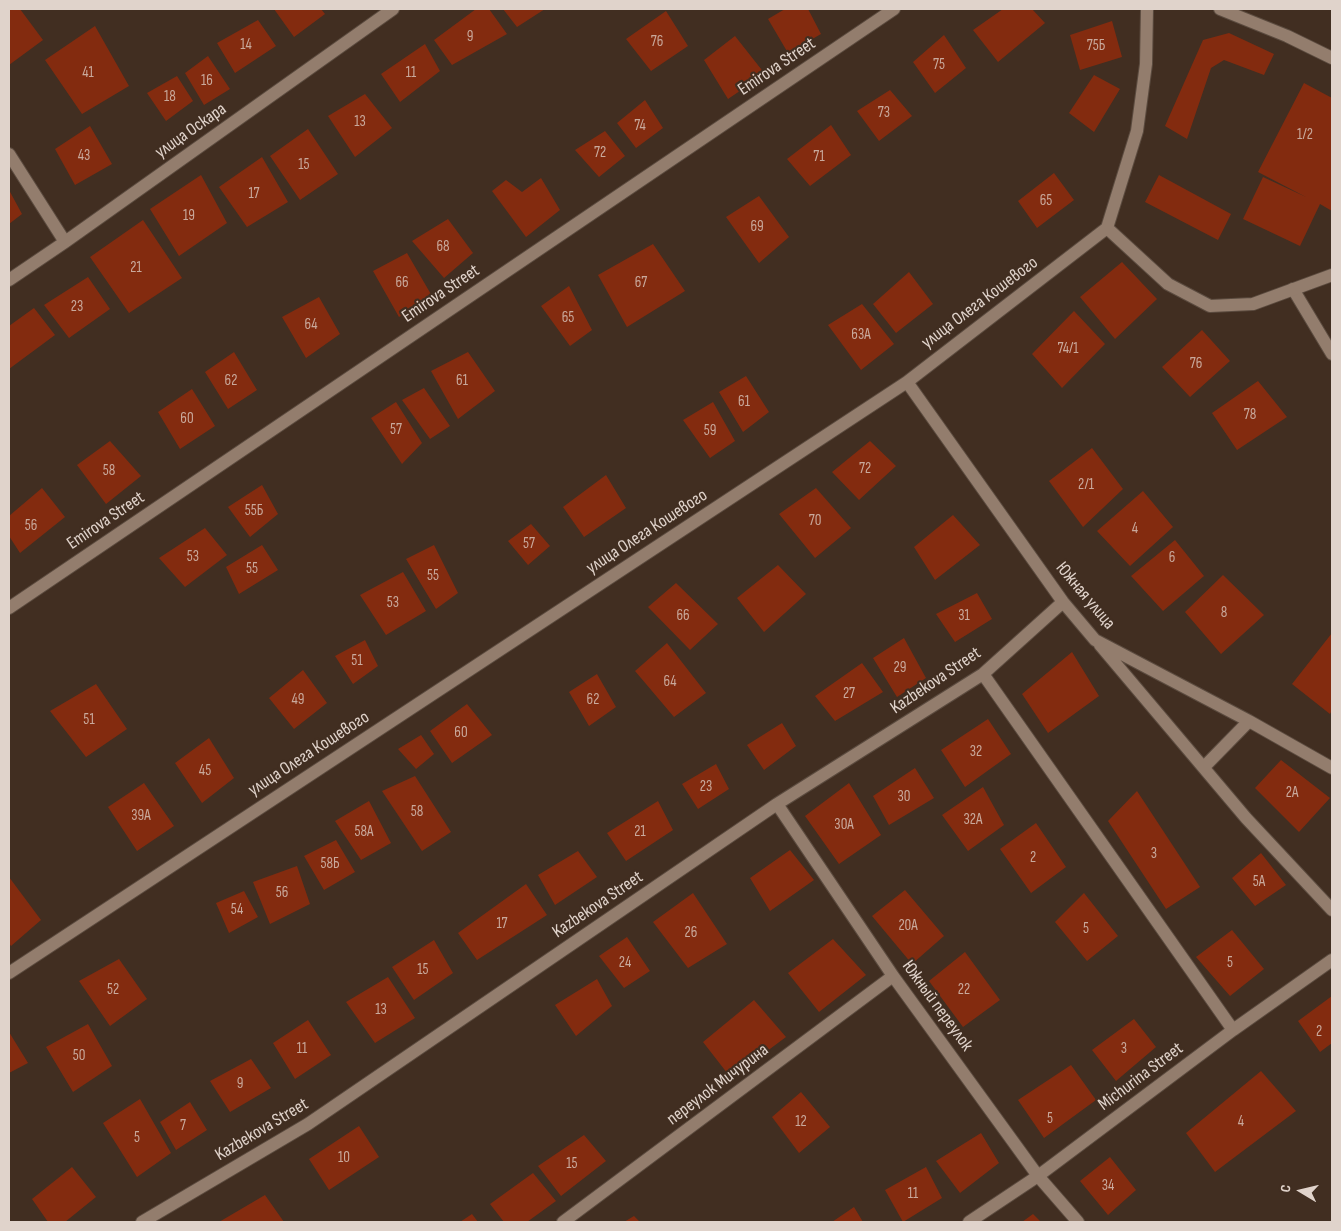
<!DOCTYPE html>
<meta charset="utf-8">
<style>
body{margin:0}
#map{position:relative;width:1341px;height:1231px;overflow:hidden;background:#412e21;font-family:"Sofia Sans Condensed",sans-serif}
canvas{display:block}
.frame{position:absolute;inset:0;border:10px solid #e0d3cb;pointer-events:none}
.north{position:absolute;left:1276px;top:1166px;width:50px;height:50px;-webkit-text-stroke:4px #412e21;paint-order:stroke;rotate:279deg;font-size:14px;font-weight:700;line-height:20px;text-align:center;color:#e0d3cb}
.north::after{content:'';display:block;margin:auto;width:18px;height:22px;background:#e0d3cb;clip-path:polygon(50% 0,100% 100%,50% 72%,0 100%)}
</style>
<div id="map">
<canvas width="1341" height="1231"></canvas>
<div class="frame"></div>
<div class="north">С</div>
</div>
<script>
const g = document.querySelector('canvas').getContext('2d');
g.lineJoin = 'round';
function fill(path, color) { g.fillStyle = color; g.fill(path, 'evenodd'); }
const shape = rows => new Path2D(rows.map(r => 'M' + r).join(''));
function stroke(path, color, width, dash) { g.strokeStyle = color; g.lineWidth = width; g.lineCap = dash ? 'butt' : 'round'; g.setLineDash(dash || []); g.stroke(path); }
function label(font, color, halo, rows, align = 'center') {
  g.font = font + ' "Sofia Sans Condensed",sans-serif'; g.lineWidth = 4.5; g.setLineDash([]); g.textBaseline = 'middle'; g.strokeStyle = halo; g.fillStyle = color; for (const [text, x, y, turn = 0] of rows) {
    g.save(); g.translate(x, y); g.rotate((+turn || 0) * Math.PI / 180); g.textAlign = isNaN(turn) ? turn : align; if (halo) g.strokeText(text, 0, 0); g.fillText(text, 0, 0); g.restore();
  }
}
const building = shape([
 [9,9,20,9,43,40,9,65],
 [274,9,321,9,325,14,294,37],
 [476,9,489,9,507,34,452,65,434,40],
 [503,9,545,9,517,27],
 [785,9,808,9,821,34,788,53,768,19],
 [1003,9,1032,9,1045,23,998,62,973,30],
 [666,11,688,46,651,71,626,39],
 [258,20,276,46,235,73,217,43],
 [1112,21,1122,57,1080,70,1070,35],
 [95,26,129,86,82,114,45,60],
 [1229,33,1274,54,1264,75,1224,60,1211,68,1187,139,1165,126,1203,40],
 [944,35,966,68,935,93,913,62],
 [735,36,765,74,728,99,704,60],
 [425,44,440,71,400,102,381,74],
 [208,56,230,89,204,105,185,73],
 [1094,75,1120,89,1094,132,1069,113],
 [177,76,193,101,166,121,147,93],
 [1304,83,1332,98,1332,211,1320,204,1300,246,1243,219,1263,177,1306,197,1258,172],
 [890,90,912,116,879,141,857,111],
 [365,94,392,128,355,157,328,116],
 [645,100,663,128,636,148,617,123],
 [831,125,851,155,810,186,787,159],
 [90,126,112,164,75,185,55,149],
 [308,129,338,174,300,200,270,156],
 [605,131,625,156,599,177,575,150],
 [262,157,288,202,247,227,219,187],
 [1054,173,1074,200,1037,228,1018,201],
 [201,175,227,223,179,256,150,209],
 [1159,175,1231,214,1218,240,1145,202],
 [541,178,560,210,526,237,492,191,506,180,522,192],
 [9,190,22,214,9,224],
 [759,196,789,237,759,263,726,217],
 [448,219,473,253,444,278,412,241],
 [143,220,182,278,129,313,90,257],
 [653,244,685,291,627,327,598,275],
 [407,253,432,296,399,317,373,271],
 [1122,262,1157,299,1115,339,1080,297],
 [909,272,933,304,896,333,873,304],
 [88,277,110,309,69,338,44,305],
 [569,286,592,330,570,346,541,306],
 [319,297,340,334,306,358,282,317],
 [862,304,894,344,861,370,828,325],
 [34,308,55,335,9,369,9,326],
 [1074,311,1105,344,1062,388,1032,354],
 [1202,330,1230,361,1190,397,1162,367],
 [234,352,257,390,228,409,205,372],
 [468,352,495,391,458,419,431,371],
 [746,376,769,412,743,432,719,392],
 [1258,381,1287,417,1237,450,1212,413],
 [424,388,450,426,430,439,402,400],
 [192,389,215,426,180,449,158,412],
 [396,402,422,443,402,464,371,418],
 [713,402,735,441,710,458,683,420],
 [110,441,141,476,106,504,77,465],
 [870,441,896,466,859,500,832,472],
 [1092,448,1123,489,1083,527,1049,481],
 [606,475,626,508,584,537,563,507],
 [262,485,278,514,250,537,228,507],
 [42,488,65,517,20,553,9,536,9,516],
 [816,488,851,528,815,558,779,514],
 [1143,491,1173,527,1130,566,1097,531],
 [953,515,980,545,935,580,914,547],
 [531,524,550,546,528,565,508,541],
 [205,528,227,555,185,587,159,558],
 [1175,540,1204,576,1163,611,1131,576],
 [262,545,278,570,239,594,226,567],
 [434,545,458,593,436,609,406,559],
 [778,565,806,594,764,632,737,598],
 [403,572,426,611,386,635,360,595],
 [1223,575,1264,615,1221,654,1185,612],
 [676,583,718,624,690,650,648,607],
 [977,593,992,619,955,642,936,614],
 [1332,633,1332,710,1330,714,1292,684],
 [904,638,926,678,897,697,873,658],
 [365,640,378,666,353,684,335,656],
 [667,643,706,693,674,717,635,671],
 [1072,652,1099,696,1048,733,1022,694],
 [862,663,883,692,835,721,815,696],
 [303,670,327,703,294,729,269,698],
 [597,674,616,707,589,726,569,692],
 [96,684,127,729,86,757,50,711],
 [467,704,492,735,452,763,430,731],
 [988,719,1011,754,965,787,941,750],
 [782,723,796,746,764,770,747,745],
 [421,735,434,754,416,769,398,749],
 [209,738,234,778,202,803,175,763],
 [1281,760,1330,798,1299,832,1255,788],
 [716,764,729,789,698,809,682,784],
 [915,768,934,798,889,825,873,796],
 [415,776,451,832,422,851,382,791],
 [144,783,174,826,137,851,108,807],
 [849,783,881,835,839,864,805,816],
 [983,787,1004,825,968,851,942,815],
 [1137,791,1200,887,1166,909,1108,821],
 [369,801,391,843,361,860,335,821],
 [658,801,673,830,626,861,607,833],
 [1036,823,1066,867,1031,893,1000,849],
 [336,840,355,872,324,890,304,856],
 [790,850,814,880,770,911,750,878],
 [578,851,597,877,555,905,538,875],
 [1261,853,1286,885,1255,906,1232,878],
 [297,866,310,904,270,924,253,882],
 [9,877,41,920,11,946,9,943],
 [526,884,547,915,477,960,458,933],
 [905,890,944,936,912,964,872,916],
 [244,891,258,917,229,933,216,903],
 [693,893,727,944,688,968,653,922],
 [1084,893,1118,936,1087,961,1055,922],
 [1232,930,1264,969,1230,996,1196,957],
 [627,937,650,971,624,988,599,956],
 [833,939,866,975,819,1012,788,973],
 [434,940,453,973,414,1000,392,967],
 [965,952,1000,1000,963,1027,929,981],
 [119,959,147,999,110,1026,79,981],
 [388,977,415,1018,375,1043,346,1002],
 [597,979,612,1006,576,1036,555,1005],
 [1332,996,1332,1043,1320,1052,1298,1021],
 [754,1000,786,1037,731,1078,703,1042],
 [1134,1019,1156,1047,1116,1081,1092,1050],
 [308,1020,331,1055,295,1079,273,1043],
 [88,1024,112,1066,73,1092,46,1047],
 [9,1032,28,1063,9,1073],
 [251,1059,271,1088,230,1112,210,1081],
 [1071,1065,1096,1100,1044,1138,1018,1100],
 [1261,1071,1296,1111,1215,1172,1186,1133],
 [801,1092,830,1127,799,1153,772,1117],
 [140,1099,171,1153,137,1177,103,1123],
 [190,1102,207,1130,176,1150,160,1122],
 [359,1126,379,1157,329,1190,309,1159],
 [981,1133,999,1163,960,1193,936,1161],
 [584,1135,606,1161,561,1196,538,1166],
 [1110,1157,1136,1190,1108,1215,1080,1181],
 [72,1167,96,1197,65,1222,48,1222,32,1199],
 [926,1167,942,1198,903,1222,885,1190],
 [533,1173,556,1201,527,1222,504,1222,490,1204],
 [265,1195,284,1222,219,1222],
 [854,1207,863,1222,832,1222],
 [472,1214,478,1222,460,1222],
 [1033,1214,1041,1222,1022,1222],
 [634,1216,640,1222,624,1222]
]);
const lane = shape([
 [1293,289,1332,354]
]);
const street = shape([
 [1220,9,1287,36,1332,58],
 [9,154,65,242],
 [1107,228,1168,284,1210,306,1253,304,1332,275],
 [9,280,65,242,393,9],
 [907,382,1063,602,1095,640,1249,721,1332,768],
 [9,608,894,9],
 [1100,645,1246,818,1332,910],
 [983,674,1233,1030],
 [1204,767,1249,721],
 [777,804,893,976,1038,1176,1078,1222],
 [9,973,907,382,1107,228,1137,131,1146,64,1147,9],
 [142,1222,308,1124,777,804,983,674,1063,602],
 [563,1222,893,976],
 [969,1222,1038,1176,1233,1030,1332,960]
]);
const numberNames = [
 ["9",470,37],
 ["76",657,42],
 ["14",246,45],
 ["75Б",1096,46],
 ["75",939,65],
 ["41",88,73],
 ["11",411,73],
 ["16",207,81],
 ["18",170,97],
 ["73",884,113],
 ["13",360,122],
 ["74",640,126],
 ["1/2",1305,135],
 ["72",600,153],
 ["43",84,156],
 ["71",819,157],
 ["15",304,165],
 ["17",254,194],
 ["65",1046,201],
 ["19",189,216],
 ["69",757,227],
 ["68",443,247],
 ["21",136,268],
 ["66",402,283],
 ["67",641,283],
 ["23",77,307],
 ["65",568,318],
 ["64",311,325],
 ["63А",861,335],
 ["74/1",1068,349],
 ["76",1196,364],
 ["62",231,381],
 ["61",462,381],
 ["61",744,402],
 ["78",1250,415],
 ["60",187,419],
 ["57",396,430],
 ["59",710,431],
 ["72",865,469],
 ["58",109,471],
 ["2/1",1086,485],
 ["55Б",254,511],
 ["70",815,521],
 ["56",31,526],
 ["4",1135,529],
 ["57",529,544],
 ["53",193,557],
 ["6",1172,558],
 ["55",252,569],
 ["55",433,576],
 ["53",393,603],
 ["8",1224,613],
 ["66",683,616],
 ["31",964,616],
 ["51",357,661],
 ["29",900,668],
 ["64",670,682],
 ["27",849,694],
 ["49",298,700],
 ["62",593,700],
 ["51",89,720],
 ["60",461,733],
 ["32",976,752],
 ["45",205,771],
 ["23",706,787],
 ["2А",1292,793],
 ["30",904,797],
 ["58",417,812],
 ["39А",141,816],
 ["32А",973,820],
 ["30А",844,825],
 ["58А",364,832],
 ["21",640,832],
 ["3",1154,854],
 ["2",1033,858],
 ["58Б",330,864],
 ["5А",1259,882],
 ["56",282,893],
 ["54",237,910],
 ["17",502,924],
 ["20А",908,926],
 ["5",1086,929],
 ["26",691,933],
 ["24",625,963],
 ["5",1230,963],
 ["15",423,970],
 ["52",113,990],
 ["22",964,990],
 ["13",381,1010],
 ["2",1319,1032],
 ["11",302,1049],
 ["3",1124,1049],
 ["50",79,1056],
 ["9",240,1084],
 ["5",1050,1119],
 ["12",801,1122],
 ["4",1241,1122],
 ["7",183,1126],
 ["5",137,1138],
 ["10",344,1158],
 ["15",572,1164],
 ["34",1108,1186],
 ["11",913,1194]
];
const streetNames = [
 ["Emirova Street",777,67,-34],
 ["улица Оскара",191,131,-35],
 ["Emirova Street",441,294,-34],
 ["улица Олега Кошевого",980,303,-37],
 ["Emirova Street",106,521,-34],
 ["улица Олега Кошевого",647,532,-33],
 ["Южная улица",1085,596,50],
 ["Kazbekova Street",936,681,-34],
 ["улица Олега Кошевого",309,754,-33],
 ["Kazbekova Street",598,905,-34],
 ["Южный переулок",937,1006,54],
 ["Michurina Street",1141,1077,-37],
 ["переулок Мичурина",718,1085,-37],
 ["Kazbekova Street",262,1130,-31]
];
fill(building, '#832b0f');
stroke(lane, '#5b4b3f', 14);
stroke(street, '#5b4b3f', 14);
stroke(lane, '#937d6d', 12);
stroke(street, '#937d6d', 12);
label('15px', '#c9a99c', null, numberNames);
label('18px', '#e0d3cb', '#412e21', streetNames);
</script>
